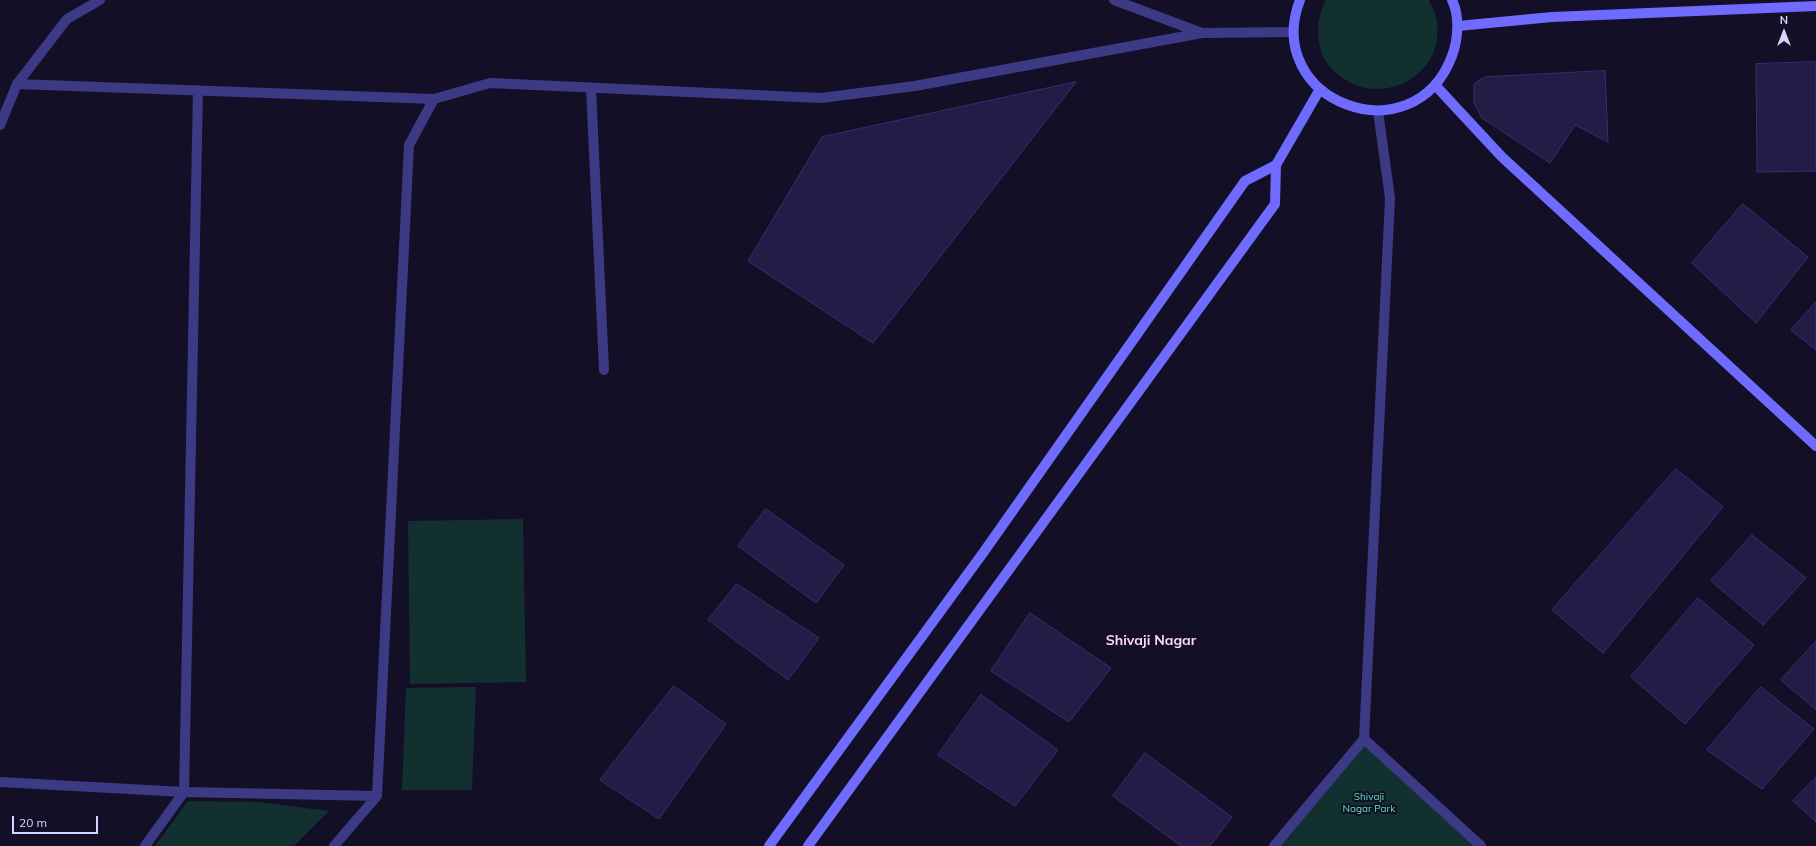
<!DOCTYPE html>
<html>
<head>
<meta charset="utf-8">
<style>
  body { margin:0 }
  #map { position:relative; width:1816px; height:846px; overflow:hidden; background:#130f26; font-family:Mulish,sans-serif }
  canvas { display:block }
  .north { position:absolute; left:1764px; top:12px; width:40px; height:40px; -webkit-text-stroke:3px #130f26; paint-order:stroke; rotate:0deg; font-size:11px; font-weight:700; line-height:16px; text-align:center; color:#d9d4ff }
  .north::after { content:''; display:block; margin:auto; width:14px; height:18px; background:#d9d4ff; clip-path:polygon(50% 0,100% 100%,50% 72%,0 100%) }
  .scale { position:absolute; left:12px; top:816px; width:86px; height:18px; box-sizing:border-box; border:2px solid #d9d4ff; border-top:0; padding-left:5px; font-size:12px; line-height:14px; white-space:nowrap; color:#d9d4ff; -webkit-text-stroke:3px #130f26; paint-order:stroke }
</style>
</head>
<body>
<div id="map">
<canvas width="1816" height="846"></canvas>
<div class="north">N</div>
<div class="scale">20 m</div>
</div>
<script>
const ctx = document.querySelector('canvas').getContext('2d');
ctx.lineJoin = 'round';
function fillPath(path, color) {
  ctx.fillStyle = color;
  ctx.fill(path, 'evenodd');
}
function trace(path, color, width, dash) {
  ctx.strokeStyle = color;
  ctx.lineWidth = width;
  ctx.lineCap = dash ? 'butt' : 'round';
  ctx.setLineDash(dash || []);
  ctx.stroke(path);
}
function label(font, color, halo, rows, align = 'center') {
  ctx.font = font + ' Mulish,sans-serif';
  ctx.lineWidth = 4;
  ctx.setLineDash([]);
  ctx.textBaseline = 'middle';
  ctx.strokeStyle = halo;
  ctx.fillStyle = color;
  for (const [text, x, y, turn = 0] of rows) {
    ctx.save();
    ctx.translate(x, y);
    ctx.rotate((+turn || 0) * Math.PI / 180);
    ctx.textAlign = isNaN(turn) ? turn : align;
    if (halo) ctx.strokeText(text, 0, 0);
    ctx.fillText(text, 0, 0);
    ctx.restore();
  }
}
fillPath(new Path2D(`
  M 1326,0 L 1429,0 C 1431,5 1435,11 1436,17 C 1449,76 1378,112 1335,72 C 1326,64 1320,52 1319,41 C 1317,26 1319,13 1326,0 Z
  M 523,519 L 526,682 L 410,684 L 408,521 Z
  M 476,687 L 472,790 L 402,790 L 406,688 Z
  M 1365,740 L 1479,846 L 1275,846 Z
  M 188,801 L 259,802 L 329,811 L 294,846 L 155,846 Z`), '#12302f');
const building = new Path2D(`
  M 1816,62 L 1816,171 L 1757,172 L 1756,64 Z
  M 1605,71 L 1608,142 L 1575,125 L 1550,163 L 1482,118 L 1474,103 L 1474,84 L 1485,77 Z
  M 1076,82 L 873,343 L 748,261 L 822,137 Z
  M 1743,204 L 1808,257 L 1756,323 L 1692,263 Z
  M 1816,302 L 1816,350 L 1791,330 Z
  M 1676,469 L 1723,507 L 1603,653 L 1552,610 Z
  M 766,509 L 844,565 L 816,603 L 738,546 Z
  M 1752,535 L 1806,578 L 1763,625 L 1711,581 Z
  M 737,584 L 819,638 L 788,680 L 708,620 Z
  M 1698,598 L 1754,645 L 1685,724 L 1631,677 Z
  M 1030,613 L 1111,668 L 1069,722 L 991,671 Z
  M 1816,641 L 1816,710 L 1781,680 Z
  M 674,686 L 726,724 L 659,819 L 600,780 Z
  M 1761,687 L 1814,729 L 1762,789 L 1707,750 Z
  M 981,695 L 1058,750 L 1015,806 L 938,755 Z
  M 1145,753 L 1232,817 L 1210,846 L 1181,846 L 1113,796 Z
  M 1816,777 L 1816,822 L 1793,801 Z`);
fillPath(building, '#241b47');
trace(building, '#3b2d73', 1);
trace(new Path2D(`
  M 591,88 L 604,370`), '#3d3a85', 10);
trace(new Path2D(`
  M 1114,0 L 1202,33
  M 17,84 L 434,99
  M 0,125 L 17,84 L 67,19 L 100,0
  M 1364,739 L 1481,846
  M 0,782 L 184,792 L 198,90
  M 145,846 L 184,792 L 377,796
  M 334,846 L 377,796 L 409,145 L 434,99 L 490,83 L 821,98 L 915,86 L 1202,33 L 1293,32
  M 1274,846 L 1364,739 L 1390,198 L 1378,111`), '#3d3a85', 10);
trace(new Path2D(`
  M 1300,0 C 1261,101 1413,159 1452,56 C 1458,40 1460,16 1452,0
  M 1458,26 L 1552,17 L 1816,6
  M 1435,85 L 1502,157 L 1816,446
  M 769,846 L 983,553 L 1245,181 L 1276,165
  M 808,846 L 1275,204 L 1276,165 L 1320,89`), '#6f6bff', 10);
label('10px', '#5fe0c0', '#130f26', [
  ["Shivaji",1369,797],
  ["Nagar Park",1369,809]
]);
label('bold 14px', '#ffd6f0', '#130f26', [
  ["Shivaji Nagar",1151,641]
]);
</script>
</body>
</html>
